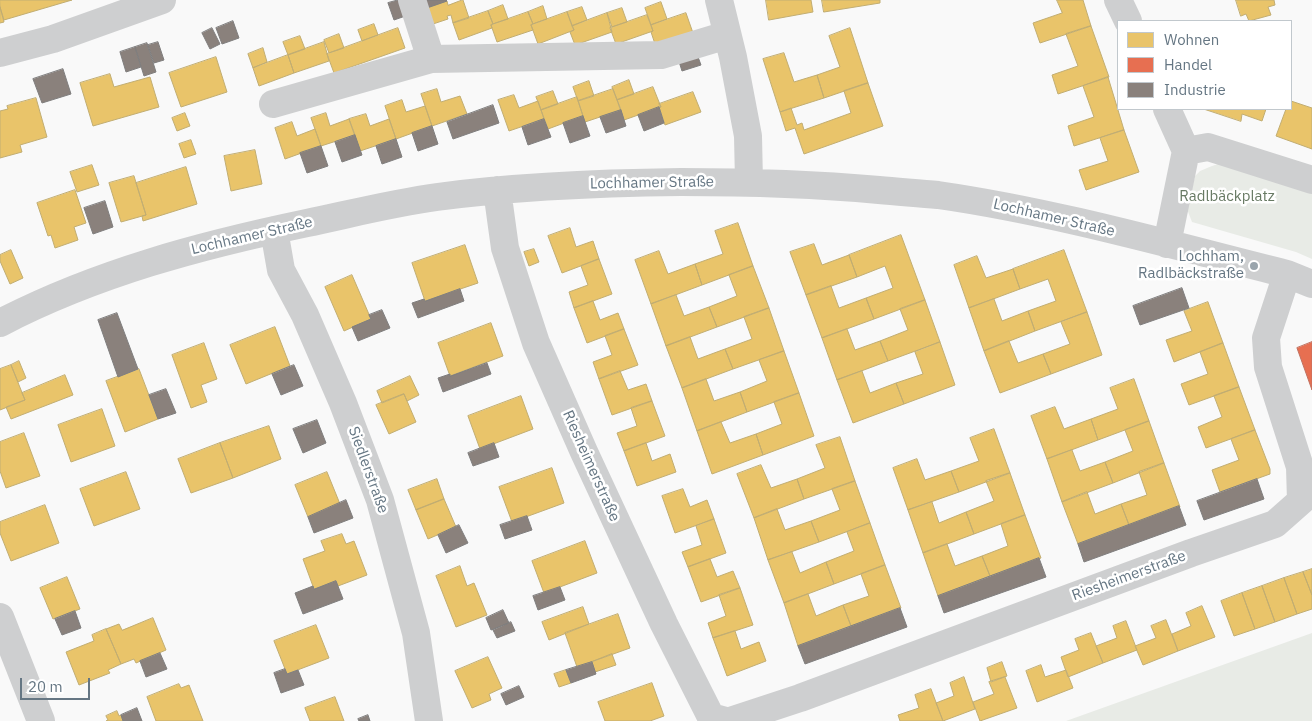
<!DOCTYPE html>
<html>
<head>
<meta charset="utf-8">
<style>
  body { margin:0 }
  #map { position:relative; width:1312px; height:721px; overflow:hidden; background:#f9f9f9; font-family:"IBM Plex Sans",sans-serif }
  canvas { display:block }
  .legend { position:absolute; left:1117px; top:20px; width:175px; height:90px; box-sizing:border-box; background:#fff; border:1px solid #c1c8cd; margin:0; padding:6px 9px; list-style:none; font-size:15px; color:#657683 }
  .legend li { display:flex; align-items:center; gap:10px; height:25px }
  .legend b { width:25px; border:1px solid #c1c8cd }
  .scale { position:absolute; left:20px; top:678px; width:70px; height:22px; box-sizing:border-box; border:2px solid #657683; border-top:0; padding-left:6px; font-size:15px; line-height:18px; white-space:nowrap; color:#657683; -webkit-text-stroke:4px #fff; paint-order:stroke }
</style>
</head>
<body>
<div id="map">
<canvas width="1312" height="721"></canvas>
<ul class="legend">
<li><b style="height:14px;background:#e9c46a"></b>Wohnen</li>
<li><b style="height:14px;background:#e76f51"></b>Handel</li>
<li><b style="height:14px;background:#8a817c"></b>Industrie</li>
</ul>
<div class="scale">20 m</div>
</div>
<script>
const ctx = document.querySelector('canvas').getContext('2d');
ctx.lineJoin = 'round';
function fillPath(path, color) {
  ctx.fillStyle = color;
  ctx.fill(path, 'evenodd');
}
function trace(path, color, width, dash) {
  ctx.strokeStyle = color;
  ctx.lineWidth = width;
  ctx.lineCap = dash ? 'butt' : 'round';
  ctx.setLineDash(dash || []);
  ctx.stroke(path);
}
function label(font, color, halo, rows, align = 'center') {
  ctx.font = font + ' "IBM Plex Sans",sans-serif';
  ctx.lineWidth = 5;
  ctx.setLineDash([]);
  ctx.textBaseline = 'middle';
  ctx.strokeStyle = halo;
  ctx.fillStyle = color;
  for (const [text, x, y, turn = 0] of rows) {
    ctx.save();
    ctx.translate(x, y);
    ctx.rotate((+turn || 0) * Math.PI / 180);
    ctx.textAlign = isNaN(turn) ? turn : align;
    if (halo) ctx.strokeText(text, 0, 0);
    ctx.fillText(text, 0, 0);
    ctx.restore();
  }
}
fillPath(new Path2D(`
  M 1227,161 L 1312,190 L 1312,259 L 1296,252 L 1192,222 L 1187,209 L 1195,176 L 1200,171 L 1212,166 Z
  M 1312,633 L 1312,721 L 1066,721 Z`), '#e8ebe6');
const homes = new Path2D(`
  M 0,0 L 72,0 L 4,20 L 0,7 Z
  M 463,0 L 469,18 L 453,23 L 451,15 L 447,16 L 448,19 L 427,26 L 421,10 L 447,1 L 448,5 Z
  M 766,0 L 811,0 L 813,12 L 769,20 Z
  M 822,0 L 880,0 L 880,3 L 824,12 Z
  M 1057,0 L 1083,0 L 1091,26 L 1040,43 L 1033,23 L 1062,13 Z
  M 1236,0 L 1274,0 L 1275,5 L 1268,7 L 1271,15 L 1249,21 L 1246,14 L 1241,16 Z
  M 661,2 L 667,19 L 651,25 L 645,8 Z
  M 503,5 L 508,19 L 493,24 L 488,11 Z
  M 543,6 L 547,19 L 533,24 L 528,12 Z
  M 0,7 L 4,22 L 0,23 Z
  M 582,7 L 587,20 L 572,26 L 567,12 Z
  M 622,8 L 627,22 L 612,27 L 607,13 Z
  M 488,11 L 493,24 L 491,25 L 492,28 L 459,40 L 453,23 Z
  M 528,12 L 533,24 L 531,25 L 533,30 L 497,42 L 491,25 Z
  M 567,12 L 574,30 L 538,44 L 531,25 Z
  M 607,13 L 612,32 L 575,45 L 570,32 L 574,30 L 572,26 Z
  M 686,13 L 693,33 L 656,47 L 651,32 L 653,31 L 651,25 Z
  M 647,15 L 653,31 L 616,44 L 610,28 Z
  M 374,24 L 378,35 L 362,41 L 358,30 Z
  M 1091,26 L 1109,77 L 1058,94 L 1052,75 L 1078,66 L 1066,34 Z
  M 398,28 L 405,48 L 334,73 L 327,54 Z
  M 850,28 L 868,83 L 824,98 L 817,75 L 840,67 L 829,36 Z
  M 339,34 L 344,48 L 329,53 L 324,40 Z
  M 300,36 L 305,49 L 288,55 L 283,42 Z
  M 324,42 L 329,61 L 294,73 L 288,55 Z
  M 263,48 L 267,62 L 253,68 L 248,54 Z
  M 784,53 L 794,82 L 817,75 L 824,98 L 780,112 L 763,59 Z
  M 288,55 L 294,73 L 259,86 L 253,68 Z
  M 216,57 L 227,92 L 181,107 L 169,73 Z
  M 110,74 L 114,87 L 150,77 L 159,107 L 93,126 L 80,83 Z
  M 1108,77 L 1124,130 L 1074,146 L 1068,126 L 1094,117 L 1083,86 Z
  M 629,80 L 634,94 L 617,100 L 612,87 Z
  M 589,81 L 594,96 L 578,101 L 573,87 Z
  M 868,83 L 883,126 L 804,154 L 795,128 L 786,131 L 780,112 L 791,108 L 797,125 L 802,123 L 804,130 L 851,113 L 844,91 Z
  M 653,87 L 661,107 L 624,120 L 617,100 Z
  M 437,89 L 441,102 L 460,96 L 467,114 L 432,126 L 421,94 Z
  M 613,89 L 621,110 L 585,122 L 578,101 Z
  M 553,91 L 558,104 L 541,110 L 536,97 Z
  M 693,92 L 701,112 L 665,125 L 659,107 L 661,107 L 659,104 Z
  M 514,95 L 519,108 L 538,101 L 544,119 L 509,131 L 498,100 Z
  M 577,97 L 583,116 L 548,129 L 541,110 Z
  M 36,98 L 47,137 L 20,145 L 22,152 L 0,158 L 0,111 L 8,109 L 7,106 Z
  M 402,100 L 406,112 L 425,106 L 432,126 L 396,139 L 385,106 Z
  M 1291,101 L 1312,108 L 1312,149 L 1276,136 L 1286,109 L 1291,109 Z
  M 1204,109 L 1266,109 L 1262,121 L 1242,114 L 1241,121 Z
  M 185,113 L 190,126 L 177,131 L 172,118 Z
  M 326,113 L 330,126 L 349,119 L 355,135 L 321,146 L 311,118 Z
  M 366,114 L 370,126 L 389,119 L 396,139 L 360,151 L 349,119 Z
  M 292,122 L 297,136 L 315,129 L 321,146 L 285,159 L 275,128 Z
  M 1124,130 L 1139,172 L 1086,190 L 1079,170 L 1108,161 L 1100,138 Z
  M 191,140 L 196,154 L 184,158 L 179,144 Z
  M 255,150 L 262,184 L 231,191 L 224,156 Z
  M 92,165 L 99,185 L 77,192 L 70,172 Z
  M 186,167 L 197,204 L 143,221 L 142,216 L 146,215 L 136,183 Z
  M 134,176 L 146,215 L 121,222 L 109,183 Z
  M 75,190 L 86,223 L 74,227 L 78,240 L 55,248 L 51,235 L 48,236 L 37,203 Z
  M 738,223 L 753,266 L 702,285 L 695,264 L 723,254 L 715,231 Z
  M 570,228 L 576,247 L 593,241 L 599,259 L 562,273 L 548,236 Z
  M 901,235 L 925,300 L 874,319 L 866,298 L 893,288 L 885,266 L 857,277 L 849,255 Z
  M 814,244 L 822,265 L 849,255 L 857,277 L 806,295 L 790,252 Z
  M 465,245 L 478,283 L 425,301 L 412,263 Z
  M 534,249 L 539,262 L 529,266 L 524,252 Z
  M 11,250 L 23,278 L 10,284 L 0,261 L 0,255 Z
  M 1064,250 L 1087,312 L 1035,331 L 1028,311 L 1056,301 L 1048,279 L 1020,289 L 1013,269 Z
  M 659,251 L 668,274 L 695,264 L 702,285 L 651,304 L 635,260 Z
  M 977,256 L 986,278 L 1013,269 L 1020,289 L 969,308 L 954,265 Z
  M 599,259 L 612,294 L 574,308 L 569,292 L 588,285 L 581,266 Z
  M 753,266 L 769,308 L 717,327 L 709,307 L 737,296 L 729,275 Z
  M 352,275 L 371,319 L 344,331 L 325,287 Z
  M 831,286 L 839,308 L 866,298 L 874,319 L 822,338 L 806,295 Z
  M 676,295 L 684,316 L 709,307 L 717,327 L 666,346 L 651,304 Z
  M 994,299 L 1002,321 L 1028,311 L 1035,331 L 984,351 L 969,308 Z
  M 925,300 L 940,342 L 888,361 L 880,341 L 908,330 L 900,309 Z
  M 593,301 L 600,320 L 618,313 L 624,329 L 587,343 L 574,308 Z
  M 1208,302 L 1223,343 L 1174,362 L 1166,340 L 1192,331 L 1184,311 Z
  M 769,308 L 784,351 L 733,369 L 725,349 L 752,339 L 744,317 Z
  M 1087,312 L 1102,355 L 1051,374 L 1043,354 L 1070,344 L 1061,322 Z
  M 491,323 L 503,356 L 450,376 L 438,343 Z
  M 275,327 L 290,366 L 246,384 L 230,345 Z
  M 624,329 L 638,365 L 599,379 L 593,362 L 612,355 L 605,336 Z
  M 847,329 L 855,350 L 880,341 L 888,361 L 837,380 L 822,338 Z
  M 690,337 L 698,359 L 725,349 L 733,369 L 682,388 L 666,346 Z
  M 1009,341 L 1018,363 L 1043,354 L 1051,374 L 1000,393 L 984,351 Z
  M 940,342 L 955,385 L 904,404 L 896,383 L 923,374 L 915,352 Z
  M 204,343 L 217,379 L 201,385 L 207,402 L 191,408 L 172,355 Z
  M 1223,343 L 1239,387 L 1189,405 L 1181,384 L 1208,374 L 1200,352 Z
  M 784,351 L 799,393 L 747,412 L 740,392 L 767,381 L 759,360 Z
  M 19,361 L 26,378 L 18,382 L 11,365 Z
  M 11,365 L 25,400 L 0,410 L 0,369 Z
  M 139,369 L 158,419 L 125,432 L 106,381 Z
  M 620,371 L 628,390 L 646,384 L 652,401 L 612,415 L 599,379 Z
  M 862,371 L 870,393 L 896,383 L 904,404 L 853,423 L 837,380 Z
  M 65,375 L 73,395 L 11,419 L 6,407 L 25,400 L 22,393 Z
  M 410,376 L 419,395 L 407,401 L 404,394 L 382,403 L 377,391 Z
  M 706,379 L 714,401 L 740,392 L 747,412 L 697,431 L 682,388 Z
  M 1134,379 L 1149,421 L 1098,440 L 1091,419 L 1118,409 L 1110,388 Z
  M 1239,387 L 1255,430 L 1206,448 L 1198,427 L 1222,417 L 1214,396 Z
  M 799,393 L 814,436 L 763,455 L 756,434 L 782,424 L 774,402 Z
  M 404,394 L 416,422 L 389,434 L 376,405 Z
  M 521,396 L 533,429 L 480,449 L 468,416 Z
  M 652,401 L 665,436 L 624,451 L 617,433 L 637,426 L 631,408 Z
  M 1055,407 L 1064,429 L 1091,419 L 1098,440 L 1047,459 L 1031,416 Z
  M 102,409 L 115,446 L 71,462 L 58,425 Z
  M 1149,421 L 1164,463 L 1113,483 L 1105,462 L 1133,451 L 1125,430 Z
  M 721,422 L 730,443 L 756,434 L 763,455 L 712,474 L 697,431 Z
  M 269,426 L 281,459 L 233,478 L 220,443 Z
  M 994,429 L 1010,473 L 959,492 L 951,471 L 979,461 L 970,438 Z
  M 1255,430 L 1270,469 L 1270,474 L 1220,492 L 1212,470 L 1239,460 L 1231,439 Z
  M 24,433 L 40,476 L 6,488 L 0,471 L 0,442 Z
  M 840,437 L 855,481 L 804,499 L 797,479 L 825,468 L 816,445 Z
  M 220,443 L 233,478 L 191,493 L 178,459 Z
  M 646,443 L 652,461 L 670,454 L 676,472 L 637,486 L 624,451 Z
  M 1072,450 L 1080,471 L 1105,462 L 1113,483 L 1062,502 L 1047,459 Z
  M 917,459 L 925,480 L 951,471 L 959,492 L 908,510 L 893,468 Z
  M 1164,463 L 1180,507 L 1129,525 L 1121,504 L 1147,495 L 1139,472 Z
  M 761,465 L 771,488 L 797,479 L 804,499 L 754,518 L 737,474 Z
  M 552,468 L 564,503 L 512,522 L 499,487 Z
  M 126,472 L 140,509 L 94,526 L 80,489 Z
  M 327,472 L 340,504 L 308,517 L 295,485 Z
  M 1010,473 L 1025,515 L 974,534 L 966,512 L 994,501 L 986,481 Z
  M 437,479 L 444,499 L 416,510 L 408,490 Z
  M 855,481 L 870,523 L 819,542 L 811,521 L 840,510 L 832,489 Z
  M 683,489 L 690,507 L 707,500 L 714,519 L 675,533 L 662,496 Z
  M 1087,492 L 1095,514 L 1121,504 L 1129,525 L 1078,544 L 1062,502 Z
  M 444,499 L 456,527 L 428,539 L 416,510 Z
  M 932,502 L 939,523 L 966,512 L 974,534 L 923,553 L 908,510 Z
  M 45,505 L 59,543 L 11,561 L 0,533 L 0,522 Z
  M 777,509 L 785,530 L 811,521 L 819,542 L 768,560 L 754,518 Z
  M 1025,515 L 1041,558 L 990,576 L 982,556 L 1008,546 L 1001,524 Z
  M 714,519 L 726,553 L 688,567 L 682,552 L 702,545 L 696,526 Z
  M 870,523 L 885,565 L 834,584 L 826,562 L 854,551 L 847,532 Z
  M 342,534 L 346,544 L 354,541 L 367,575 L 338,586 L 336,581 L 314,589 L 303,559 L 325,551 L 321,541 Z
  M 585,541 L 597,573 L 544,593 L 532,561 Z
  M 947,544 L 955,566 L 982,556 L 990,576 L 938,596 L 923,553 Z
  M 792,552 L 800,573 L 826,562 L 834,584 L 784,603 L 768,560 Z
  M 710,559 L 717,577 L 733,571 L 740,588 L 701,602 L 688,567 Z
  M 885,565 L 901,608 L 851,626 L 843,605 L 869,596 L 861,574 Z
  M 460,566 L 467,586 L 474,583 L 487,615 L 456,627 L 436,576 Z
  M 1312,569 L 1312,595 L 1303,572 Z
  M 1303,572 L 1312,595 L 1312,609 L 1297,614 L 1284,578 Z
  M 67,577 L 80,609 L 53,619 L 40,588 Z
  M 1284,578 L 1297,614 L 1275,622 L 1262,586 Z
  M 1262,586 L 1275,622 L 1255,629 L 1242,593 Z
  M 740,588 L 753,625 L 713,638 L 708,623 L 726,616 L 719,595 Z
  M 1242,593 L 1255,629 L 1234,636 L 1221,601 Z
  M 808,594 L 816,616 L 843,605 L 851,626 L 798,646 L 784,603 Z
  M 1202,606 L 1215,637 L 1178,651 L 1172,634 L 1191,626 L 1186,613 Z
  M 583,607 L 589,624 L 549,640 L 542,622 Z
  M 618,614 L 630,648 L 577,667 L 565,633 Z
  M 153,618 L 166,650 L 136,663 L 134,659 L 121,664 L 106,629 L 119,624 L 122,630 Z
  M 1166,620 L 1178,651 L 1143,665 L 1135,646 L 1156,638 L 1151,626 Z
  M 1126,621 L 1137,650 L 1103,663 L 1096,646 L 1117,638 L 1113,626 Z
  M 316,625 L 329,658 L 287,674 L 274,641 Z
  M 106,629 L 121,664 L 108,670 L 110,673 L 79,685 L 66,652 L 94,641 L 92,635 Z
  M 735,631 L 741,649 L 759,642 L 766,661 L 727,676 L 713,638 Z
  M 1091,633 L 1103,663 L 1068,677 L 1061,657 L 1079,650 L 1075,639 Z
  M 612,654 L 616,665 L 595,672 L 592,662 Z
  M 488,657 L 502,688 L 489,694 L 491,700 L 472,708 L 455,671 Z
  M 1002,662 L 1007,676 L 991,682 L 987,668 Z
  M 1041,665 L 1045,677 L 1066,670 L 1073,688 L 1037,702 L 1026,671 Z
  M 566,670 L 571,683 L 559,687 L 554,674 Z
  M 964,677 L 975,709 L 943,721 L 936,703 L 954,696 L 950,683 Z
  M 1005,677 L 1017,708 L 980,721 L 973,702 L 994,694 L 989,682 Z
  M 652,683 L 664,716 L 650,721 L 605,721 L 598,702 Z
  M 179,684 L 181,688 L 189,685 L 203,721 L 156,721 L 147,697 Z
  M 931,689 L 943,721 L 900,721 L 898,715 L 919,708 L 915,695 Z
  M 335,697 L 344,721 L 310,721 L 305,708 Z
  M 117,711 L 119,716 L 121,715 L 123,721 L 106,721 L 108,720 L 106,716 Z`);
fillPath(homes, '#e9c46a');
trace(homes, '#c1ad72', 1);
const shops = new Path2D(`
  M 1312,342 L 1312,390 L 1297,348 Z`);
fillPath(shops, '#e76f51');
trace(shops, '#c07160', 1);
const industry = new Path2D(`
  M 398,0 L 409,0 L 414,13 L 394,20 L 388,3 Z
  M 415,0 L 446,0 L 447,1 L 421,10 Z
  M 233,21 L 239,38 L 222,44 L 216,28 Z
  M 212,28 L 220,44 L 210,49 L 202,33 Z
  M 158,42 L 164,60 L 154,63 L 148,45 Z
  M 147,43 L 156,72 L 144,76 L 135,47 Z
  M 694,46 L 701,65 L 682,71 L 676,52 Z
  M 135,47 L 141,67 L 126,72 L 120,52 Z
  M 63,69 L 71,94 L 42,103 L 33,79 Z
  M 493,105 L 499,123 L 453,139 L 447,122 Z
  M 659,107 L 664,123 L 644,131 L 638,115 Z
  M 621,110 L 626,126 L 606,133 L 600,117 Z
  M 583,116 L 590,136 L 570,143 L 563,123 Z
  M 544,119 L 551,137 L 528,145 L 522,127 Z
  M 432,126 L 438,144 L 418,151 L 412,133 Z
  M 355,135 L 362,155 L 342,162 L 335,142 Z
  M 396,139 L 402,157 L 382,164 L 376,146 Z
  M 321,146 L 328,166 L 307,173 L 300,153 Z
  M 105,201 L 113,227 L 93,234 L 84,208 Z
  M 1182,288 L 1189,308 L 1140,325 L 1133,306 Z
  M 460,289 L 464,301 L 418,318 L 412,303 L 424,299 L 425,301 Z
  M 382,310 L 390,328 L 358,341 L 352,327 L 371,319 L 369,315 Z
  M 117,313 L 138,369 L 118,377 L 98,320 Z
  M 487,363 L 491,374 L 443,392 L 438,378 L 450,374 L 450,376 Z
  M 294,365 L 303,386 L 281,395 L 272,374 Z
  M 166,389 L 176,413 L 158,419 L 149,395 Z
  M 317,420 L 326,443 L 303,453 L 293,429 Z
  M 494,443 L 499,457 L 473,466 L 468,453 Z
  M 1257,479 L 1264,499 L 1204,520 L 1197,501 Z
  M 346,500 L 353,518 L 314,533 L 308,517 Z
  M 1179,506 L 1186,525 L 1084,562 L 1078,544 Z
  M 527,516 L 532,530 L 505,539 L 500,525 Z
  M 459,525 L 468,543 L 446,553 L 438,535 Z
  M 1039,558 L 1046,577 L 944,613 L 938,596 Z
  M 336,581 L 343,599 L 303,614 L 295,593 L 313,586 L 314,589 Z
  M 560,587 L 565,600 L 538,610 L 533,596 Z
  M 900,608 L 907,627 L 805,664 L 798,646 Z
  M 503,610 L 509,623 L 491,630 L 486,618 Z
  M 75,611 L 81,628 L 62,635 L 55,619 Z
  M 511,622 L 515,631 L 497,638 L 493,630 Z
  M 160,653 L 167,669 L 146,677 L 140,661 Z
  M 592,662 L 596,674 L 571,683 L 566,670 Z
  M 285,669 L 287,674 L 298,670 L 304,685 L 281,693 L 274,673 Z
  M 519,686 L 524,697 L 506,705 L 501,694 Z
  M 137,708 L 142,721 L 123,721 L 121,715 Z
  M 368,715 L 370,721 L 359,721 L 358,719 Z`);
fillPath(industry, '#8a817c');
trace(industry, '#7f7e7e', 1);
trace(new Path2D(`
  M 412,0 L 431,59 L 661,55 L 727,35
  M 719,0 L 733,57 L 748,136 L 749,182
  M 1118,0 L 1128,21
  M 0,53 L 53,39 L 162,0
  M 273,104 L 431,59
  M 1167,109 L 1186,151 L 1167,244
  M 1186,151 L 1208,147 L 1312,180
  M 497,190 L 505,248 L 536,343 L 584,452 L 664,624 L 711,717 L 726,721
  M 274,230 L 281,270 L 305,315 L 343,403 L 380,500 L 416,633 L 429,721
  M 0,323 C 96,273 202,245 307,223 C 350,214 393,203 437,197 C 518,186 599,183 681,182 C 748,182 813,184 879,190 C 899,192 919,193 938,195 C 1056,212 1171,245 1287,274 L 1312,284
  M 0,617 L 41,721
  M 730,721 L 800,698 L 1191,553 L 1275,524 L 1301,501 L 1300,467 L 1268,367 L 1266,338 L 1287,274`), '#cecfd0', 28);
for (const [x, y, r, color] of [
  [1254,266,5,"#99a4ac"]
]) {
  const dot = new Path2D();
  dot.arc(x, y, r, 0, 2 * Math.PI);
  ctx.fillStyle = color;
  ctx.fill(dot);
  trace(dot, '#fff', 2);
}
label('15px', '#657683', '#fff', [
  ["Lochhamer Straße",652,183,-1],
  ["Lochhamer Straße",1054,218,13],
  ["Lochhamer Straße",252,236,-13],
  ["Riesheimerstraße",591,466,66],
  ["Siedlerstraße",368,470,70],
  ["Riesheimerstraße",1129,576,-20]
]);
label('15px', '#687a64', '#fff', [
  ["Radlbäckplatz",1227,197]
]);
label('15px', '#657683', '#fff', [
  ["Lochham,",1244,257],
  ["Radlbäckstraße",1244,274]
], 'right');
</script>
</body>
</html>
